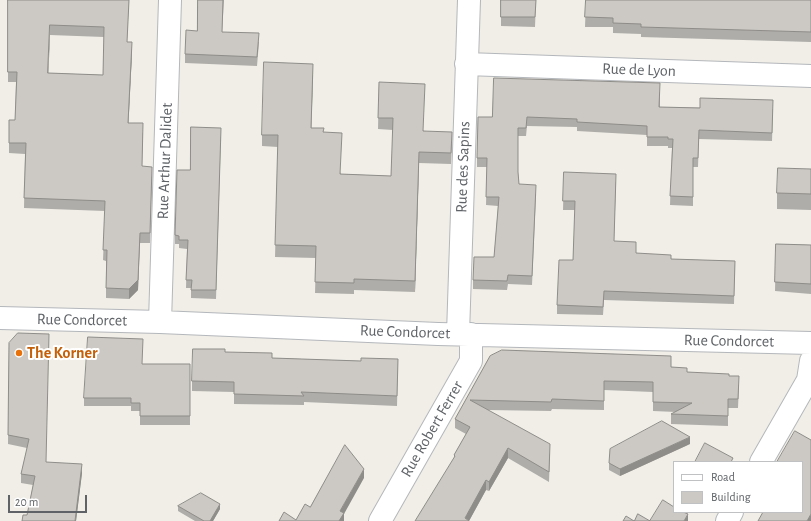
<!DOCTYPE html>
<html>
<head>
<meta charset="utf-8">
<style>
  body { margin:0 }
  #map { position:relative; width:811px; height:521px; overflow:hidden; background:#f0eee7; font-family:"Alegreya Sans",sans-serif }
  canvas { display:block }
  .legend { position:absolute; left:673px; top:461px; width:130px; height:52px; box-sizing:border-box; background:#fff; border:1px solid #bfc1c2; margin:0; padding:5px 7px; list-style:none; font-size:12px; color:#5f6367 }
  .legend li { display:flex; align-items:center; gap:8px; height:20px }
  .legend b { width:20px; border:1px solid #bfc1c2 }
  .scale { position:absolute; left:8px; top:495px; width:79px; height:18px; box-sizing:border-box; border:2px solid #5f6367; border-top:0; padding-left:5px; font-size:12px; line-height:14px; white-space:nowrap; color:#5f6367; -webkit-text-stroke:3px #fff; paint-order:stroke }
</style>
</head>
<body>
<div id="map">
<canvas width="811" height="521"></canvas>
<ul class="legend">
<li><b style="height:5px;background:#fff"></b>Road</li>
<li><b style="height:11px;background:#ccc9c4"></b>Building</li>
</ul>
<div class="scale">20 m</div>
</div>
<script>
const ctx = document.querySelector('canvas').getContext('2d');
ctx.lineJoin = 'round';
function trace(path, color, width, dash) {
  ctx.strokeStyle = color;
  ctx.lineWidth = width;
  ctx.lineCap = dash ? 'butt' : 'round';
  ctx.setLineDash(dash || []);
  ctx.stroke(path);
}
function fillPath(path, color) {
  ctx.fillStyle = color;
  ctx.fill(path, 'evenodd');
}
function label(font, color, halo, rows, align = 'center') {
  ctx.font = font + ' "Alegreya Sans",sans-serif';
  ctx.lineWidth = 4;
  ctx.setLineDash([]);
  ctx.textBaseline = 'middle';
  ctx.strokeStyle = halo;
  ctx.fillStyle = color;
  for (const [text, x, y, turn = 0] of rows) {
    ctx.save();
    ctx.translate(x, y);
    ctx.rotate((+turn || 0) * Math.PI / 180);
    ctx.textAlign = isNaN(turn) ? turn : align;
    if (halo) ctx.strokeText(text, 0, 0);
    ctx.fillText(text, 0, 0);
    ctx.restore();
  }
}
const minor = new Path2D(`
  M 466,64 L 811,76
  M 0,318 L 160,322 L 438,334 L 811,343
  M 160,322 L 170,0
  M 458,334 L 469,0
  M 761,462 L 808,380 L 811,361
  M 380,521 L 471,361 L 471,334
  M 727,521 L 732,512`);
trace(minor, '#b4b7bb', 24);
trace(minor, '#fff', 22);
fillPath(new Path2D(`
  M 8,0 L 129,0 L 127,42 L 132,53 L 128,123 L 143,133 L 142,166 L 152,177 L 150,243 L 140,243 L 138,290 L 129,299 L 106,298 L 106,261 L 103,260 L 105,211 L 24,208 L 25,154 L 9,153 L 9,120 L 15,120 L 16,82 L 8,82 ZM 50,35 L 104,37 L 103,75 L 48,73 Z
  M 198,0 L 224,0 L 222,32 L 259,42 L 257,66 L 185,63 L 185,54 L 197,31 Z
  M 501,0 L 536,0 L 535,27 L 501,26 Z
  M 586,0 L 811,0 L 811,42 L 641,37 L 641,34 L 613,33 L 613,27 L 585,27 Z
  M 313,75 L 311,128 L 324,132 L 341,174 L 391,176 L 393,130 L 378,129 L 379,82 L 424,131 L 452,144 L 451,164 L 419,163 L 415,292 L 354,290 L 354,294 L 315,293 L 316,258 L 275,257 L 278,147 L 262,146 L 262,135 Z
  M 660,92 L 660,107 L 773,109 L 772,141 L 699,139 L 698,167 L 693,167 L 693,206 L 670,205 L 672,148 L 668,148 L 668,146 L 647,146 L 647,135 L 577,131 L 577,127 L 527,126 L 526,136 L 518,136 L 518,172 L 519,184 L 536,194 L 532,285 L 508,284 L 507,290 L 473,289 L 473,280 L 494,257 L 498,206 L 486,205 L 487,167 L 477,167 L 477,158 L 492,117 Z
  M 221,136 L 216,299 L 191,298 L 191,288 L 186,288 L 187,249 L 179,248 L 179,244 L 175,244 L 175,235 L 190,170 Z
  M 811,169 L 811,210 L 777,209 L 777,193 Z
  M 564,172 L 616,182 L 614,241 L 636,253 L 671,259 L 735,261 L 734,304 L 604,300 L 603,315 L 557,314 L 557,305 L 573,260 L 575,210 L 563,210 Z
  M 776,244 L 811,245 L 811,294 L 775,291 Z
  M 9,343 L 46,462 L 82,473 L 76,521 L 22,521 L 27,515 L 33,485 L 21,483 L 21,474 L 27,448 L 8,444 Z
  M 225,352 L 272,358 L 361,361 L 398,359 L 397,406 L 304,402 L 304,405 L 234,404 L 234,392 L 192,391 L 192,381 Z
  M 490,356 L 671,367 L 687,372 L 729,376 L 739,385 L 738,408 L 728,408 L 728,426 L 671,424 L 671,414 L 676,412 L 653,411 L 653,392 L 604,390 L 604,410 L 552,409 L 551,411 L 488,410 L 550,454 L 549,482 L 508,458 L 489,491 L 486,490 L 469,521 L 454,459 L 454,455 L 466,434 L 455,428 L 455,419 Z
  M 142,364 L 190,364 L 190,425 L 140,425 L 140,411 L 131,411 L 131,406 L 84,406 L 84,398 Z
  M 690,444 L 620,476 L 609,470 L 609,463 Z
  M 178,506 L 220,509 L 213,521 L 195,521 L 178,511 Z`), '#afada9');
fillPath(new Path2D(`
  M 50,25 L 50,35 L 48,83 L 48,73 Z
  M 132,42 L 132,53 L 128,133 L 128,123 Z
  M 313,64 L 313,75 L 311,139 L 311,128 Z
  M 419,152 L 419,163 L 415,292 L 415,281 Z
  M 140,233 L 138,290 L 129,299 L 129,289 Z
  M 690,437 L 690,444 L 620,476 L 620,469 Z
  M 508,448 L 508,458 L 489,491 L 489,482 Z
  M 82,464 L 82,473 L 76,521 L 75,521 Z
  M 364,469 L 364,478 L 344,514 L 344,521 L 339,521 L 340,511 Z
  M 486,480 L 486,490 L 469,521 L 465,518 Z
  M 220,504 L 220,509 L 213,521 L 210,521 Z
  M 688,514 L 688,521 L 684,521 Z
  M 811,514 L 811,521 L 807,521 Z`), '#8f8d89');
const building = new Path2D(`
  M 8,0 L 129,0 L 127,42 L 132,42 L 128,123 L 143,123 L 142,166 L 152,167 L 150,233 L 140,233 L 138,280 L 129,289 L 106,288 L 107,250 L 103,250 L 105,201 L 24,198 L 26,143 L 9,143 L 9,120 L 15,120 L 17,72 L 8,72 ZM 50,25 L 104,27 L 103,75 L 48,73 Z
  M 198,0 L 223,0 L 222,32 L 259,33 L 257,57 L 185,54 L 186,30 L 197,31 Z
  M 501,0 L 536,0 L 535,17 L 501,17 Z
  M 586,0 L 811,0 L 811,32 L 641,27 L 641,24 L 613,23 L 613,18 L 585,17 Z
  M 264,62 L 313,64 L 311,128 L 324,128 L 323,132 L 342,133 L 340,174 L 391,176 L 393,118 L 378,118 L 379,82 L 425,84 L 423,131 L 452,132 L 451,153 L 419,152 L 415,281 L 354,279 L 354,283 L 315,282 L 316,246 L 275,245 L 278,135 L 262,135 Z
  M 494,78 L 660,83 L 659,107 L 700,108 L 700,98 L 773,100 L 772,133 L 699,130 L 698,158 L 693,158 L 693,197 L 670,196 L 673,139 L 668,139 L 668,137 L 647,137 L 647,126 L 577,122 L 577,119 L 527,117 L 526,128 L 518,128 L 518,172 L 519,184 L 536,185 L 532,276 L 508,275 L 507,281 L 473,280 L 474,257 L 494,257 L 499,197 L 486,197 L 487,158 L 477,158 L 478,117 L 492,117 Z
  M 191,127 L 221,128 L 216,290 L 191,290 L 192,280 L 186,280 L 188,240 L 179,240 L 179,236 L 175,235 L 177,170 L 190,170 Z
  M 778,168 L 811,169 L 811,194 L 777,193 Z
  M 564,172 L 616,174 L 614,241 L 636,242 L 636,253 L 671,255 L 671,259 L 735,261 L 734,296 L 604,291 L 603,307 L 557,305 L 559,260 L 573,260 L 575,201 L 563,201 Z
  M 776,244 L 811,245 L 811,284 L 775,282 Z
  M 18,333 L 49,334 L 46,462 L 82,464 L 75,521 L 22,521 L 23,515 L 27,515 L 35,476 L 21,474 L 29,439 L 8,435 L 9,343 Z
  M 88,337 L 143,339 L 142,364 L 190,364 L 190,416 L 140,416 L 140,403 L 131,403 L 131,398 L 84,398 Z
  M 193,349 L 225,349 L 225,352 L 272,353 L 272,358 L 361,361 L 361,358 L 398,359 L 397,396 L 301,392 L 304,396 L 234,394 L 234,382 L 192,381 Z
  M 502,350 L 671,356 L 671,367 L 687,368 L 687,372 L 729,374 L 729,376 L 739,376 L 738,399 L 728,399 L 728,416 L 671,414 L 692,403 L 653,402 L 653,382 L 604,381 L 604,401 L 552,399 L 551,402 L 470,400 L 550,444 L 549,472 L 508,448 L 489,482 L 486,480 L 465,518 L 469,521 L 415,521 L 455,456 L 454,455 L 470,427 L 455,419 L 490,356 Z
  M 662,421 L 690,437 L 620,469 L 609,463 L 610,449 Z
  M 795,431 L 811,440 L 811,514 L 807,521 L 758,521 L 763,512 L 802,512 L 802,462 L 777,462 Z
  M 705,443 L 733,458 L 731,462 L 695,462 Z
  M 345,445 L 364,469 L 340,511 L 344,513 L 339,521 L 279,521 L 284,512 L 296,520 L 305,504 L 310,507 Z
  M 201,493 L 220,504 L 210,521 L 204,521 L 178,506 Z
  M 663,500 L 674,507 L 674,512 L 683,512 L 688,514 L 684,521 L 650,521 Z
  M 638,514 L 650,521 L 623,521 L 626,516 L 634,521 Z`);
fillPath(building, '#ccc9c4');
trace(building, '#8f8d89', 1);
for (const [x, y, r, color] of [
  [19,353,4,"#e8710a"]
]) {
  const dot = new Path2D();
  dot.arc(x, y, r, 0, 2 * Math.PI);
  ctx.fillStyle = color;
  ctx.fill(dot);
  trace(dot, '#fff', 1.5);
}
label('16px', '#5f6367', '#fff', [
  ["Rue de Lyon",639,70,2],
  ["Rue Arthur Dalidet",165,161,-88],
  ["Rue des Sapins",463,167,-88],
  ["Rue Condorcet",82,320,1],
  ["Rue Condorcet",405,332,2],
  ["Rue Condorcet",729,341,1],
  ["Rue Robert Ferrer",432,429,-60]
]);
label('bold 16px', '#c56008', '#fff', [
  ["The Korner",27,353]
], 'left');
</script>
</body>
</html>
